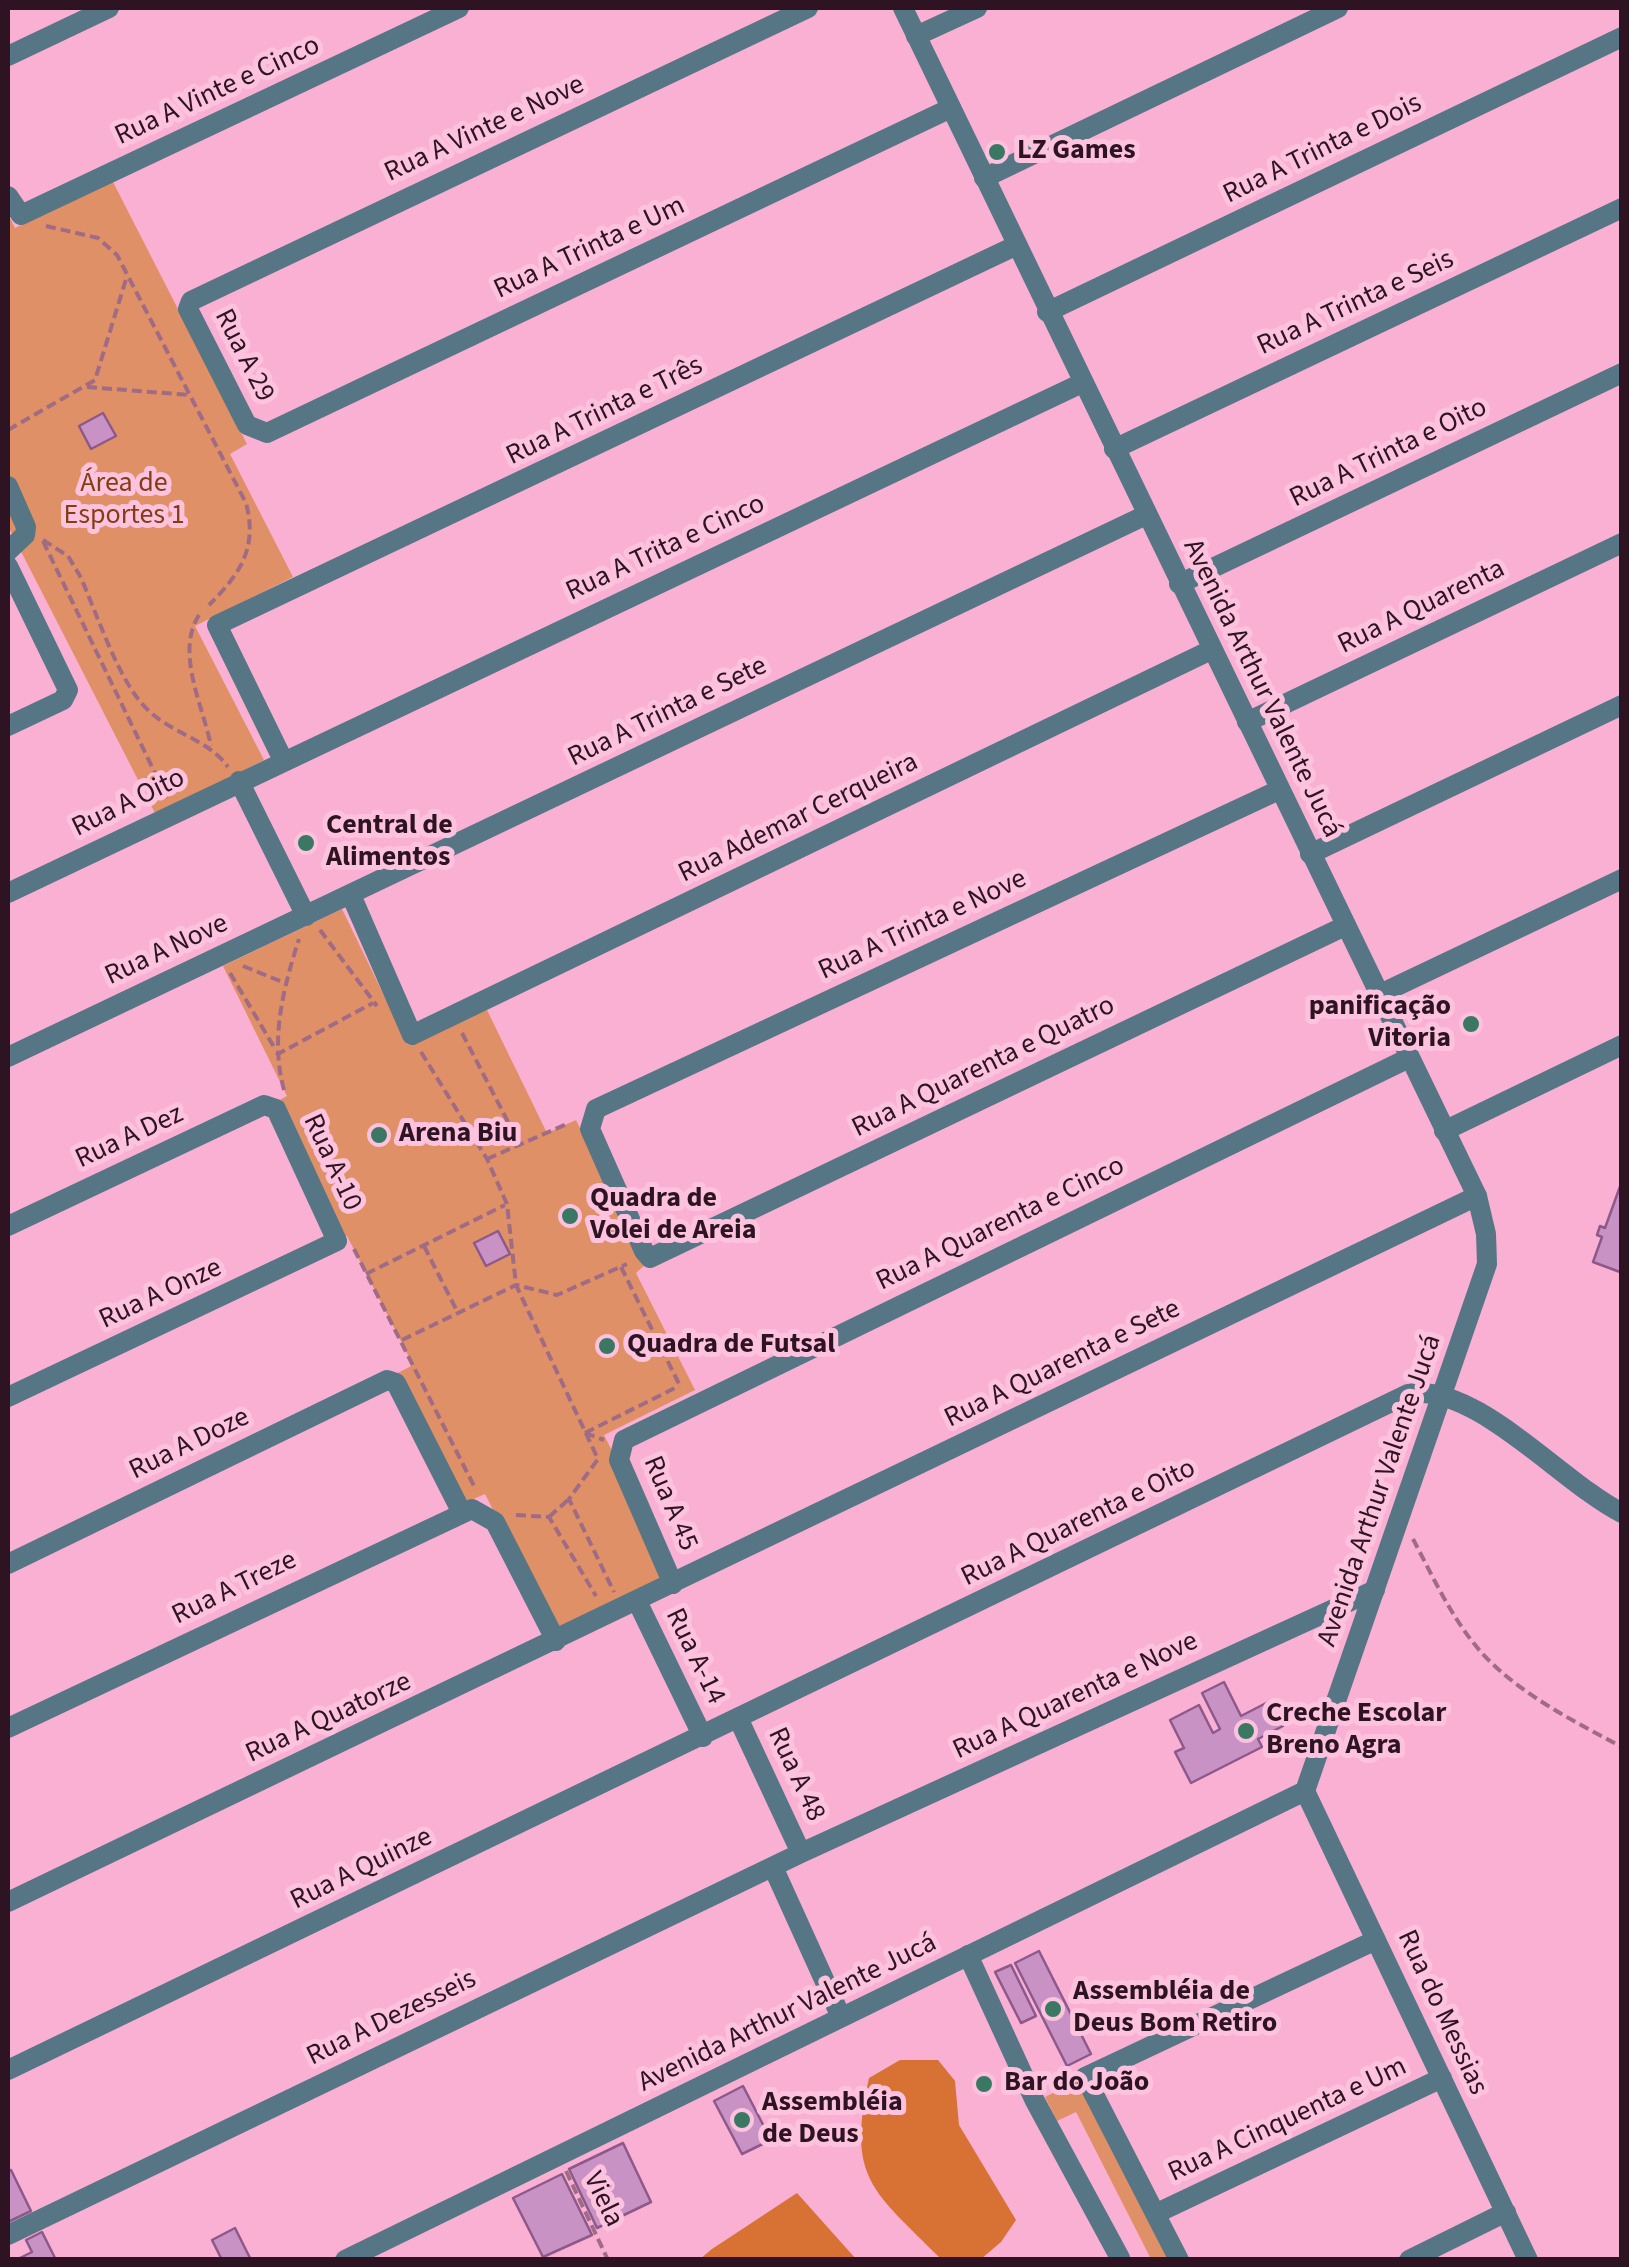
<!DOCTYPE html>
<html>
<head>
<meta charset="utf-8">
<style>
  body { margin:0 }
  #map { position:relative; width:1629px; height:2267px; overflow:hidden; background:#f9b0d3; font-family:"Source Sans 3",sans-serif }
  canvas { display:block }
  .frame { position:absolute; inset:0; border:10px solid #2e1422; pointer-events:none }
</style>
</head>
<body>
<div id="map">
<canvas width="1629" height="2267"></canvas>
<div class="frame"></div>
</div>
<script>
const ctx = document.querySelector('canvas').getContext('2d');
ctx.lineJoin = 'round';
function fillPath(path, color) {
  ctx.fillStyle = color;
  ctx.fill(path, 'evenodd');
}
function trace(path, color, width, dash) {
  ctx.strokeStyle = color;
  ctx.lineWidth = width;
  ctx.lineCap = dash ? 'butt' : 'round';
  ctx.setLineDash(dash || []);
  ctx.stroke(path);
}
function label(font, color, halo, rows, align = 'center') {
  ctx.font = font + ' "Source Sans 3",sans-serif';
  ctx.lineWidth = 10;
  ctx.setLineDash([]);
  ctx.textBaseline = 'middle';
  ctx.strokeStyle = halo;
  ctx.fillStyle = color;
  for (const [text, x, y, turn = 0] of rows) {
    ctx.save();
    ctx.translate(x, y);
    ctx.rotate((+turn || 0) * Math.PI / 180);
    ctx.textAlign = isNaN(turn) ? turn : align;
    if (halo) ctx.strokeText(text, 0, 0);
    ctx.fillText(text, 0, 0);
    ctx.restore();
  }
}
fillPath(new Path2D(`
  M 112,180 L 247,444 L 230,454 L 293,577 L 195,626 L 264,760 L 156,815 L 8,526 L 8,214 L 15,228 Z
  M 342,909 L 408,1045 L 486,1008 L 547,1133 L 576,1120 L 646,1264 L 636,1273 L 695,1390 L 604,1435 L 676,1577 L 557,1636 L 485,1494 L 464,1503 L 398,1373 L 413,1365 L 347,1236 L 333,1237 L 269,1106 L 287,1096 L 223,966 Z
  M 1085,2077 L 1178,2259 L 1151,2259 L 1076,2112 L 1057,2121 L 1045,2097 Z`), '#e09066');
fillPath(new Path2D(`
  M 900,2060 L 938,2060 L 955,2081 L 959,2125 L 1016,2220 L 1001,2242 L 981,2259 L 941,2259 C 874,2191 846,2180 869,2078 Z
  M 797,2193 L 856,2259 L 700,2259 L 712,2249 Z`), '#d87234');
const building = new Path2D(`
  M 103,413 L 116,436 L 91,449 L 79,426 Z
  M 1622,1181 L 1622,1269 L 1620,1272 L 1593,1262 L 1602,1237 L 1597,1235 L 1600,1226 L 1605,1228 Z
  M 498,1231 L 510,1254 L 486,1266 L 474,1243 Z
  M 1224,1682 L 1241,1716 L 1270,1701 L 1283,1726 L 1258,1739 L 1262,1747 L 1191,1783 L 1175,1752 L 1184,1748 L 1170,1720 L 1199,1705 L 1213,1733 L 1220,1729 L 1202,1693 Z
  M 1039,1951 L 1091,2054 L 1067,2066 L 1015,1963 Z
  M 1011,1965 L 1036,2016 L 1021,2023 L 995,1972 Z
  M 743,2086 L 771,2140 L 742,2154 L 714,2101 Z
  M 623,2143 L 651,2202 L 597,2228 L 569,2169 Z
  M 11,2170 L 31,2211 L 8,2222 L 8,2172 Z
  M 562,2174 L 592,2235 L 543,2257 L 513,2198 Z
  M 235,2228 L 251,2260 L 222,2260 L 212,2240 Z
  M 42,2232 L 56,2260 L 16,2260 L 32,2252 L 26,2240 Z`);
fillPath(building, '#c992c5');
trace(building, '#8d598a', 2.5);
trace(new Path2D(`
  M 46,226 L 98,238 L 117,255 L 246,503 C 258,548 240,574 209,605
  M 87,387 L 190,395
  M 8,430 L 95,380 L 127,276
  M 43,540 L 68,556 L 80,576 C 97,613 118,681 147,709 C 172,734 208,739 228,767
  M 43,541 L 167,798
  M 199,615 C 175,652 203,706 211,746
  M 320,930 L 377,1006
  M 243,966 L 285,983
  M 230,973 L 274,1047
  M 462,1033 L 520,1145
  M 421,1052 L 487,1159 L 507,1204 L 516,1285 L 598,1459 L 569,1499 L 614,1592
  M 276,1055 L 373,1003
  M 284,1090 C 270,1039 283,989 299,939
  M 487,1159 L 569,1123
  M 424,1246 L 458,1313
  M 354,1249 L 476,1490
  M 621,1267 L 681,1388
  M 366,1274 L 505,1205
  M 402,1340 L 516,1285 L 557,1295 L 627,1264
  M 585,1433 L 679,1386
  M 585,1433 L 604,1440
  M 516,1515 L 549,1517 L 596,1596
  M 549,1517 L 568,1500
  M 1413,1539 C 1433,1577 1452,1619 1481,1652 C 1518,1693 1573,1721 1622,1747
  M 566,2171 L 608,2260`), '#a06b85', 4, [10, 5]);
trace(new Path2D(`
  M 808,8 L 191,301 L 188,309 L 247,425 L 267,433 L 951,108
  M 916,36 L 977,8
  M 8,56 L 109,8
  M 984,178 L 1338,8
  M 8,196 L 21,215 L 459,8
  M 1047,312 L 1622,37
  M 1114,449 L 1622,208
  M 8,486 L 26,527 L 25,535 L 8,551
  M 8,566 L 68,690 L 63,700 L 8,726
  M 1179,584 L 1622,373
  M 1247,722 L 1622,543
  M 283,760 L 217,625 L 1015,246
  M 239,781 L 306,916
  M 1279,790 L 596,1109 L 590,1129 L 644,1251 L 650,1258 L 1345,926
  M 1310,854 L 1622,705
  M 8,893 L 1082,383
  M 351,895 L 412,1035 L 1211,650
  M 1378,995 L 1622,879
  M 8,1057 L 1146,515
  M 1444,1131 L 1622,1045
  M 8,1226 L 264,1105 L 276,1109 L 337,1241 L 8,1397
  M 8,1564 L 387,1380 L 396,1383 L 461,1511
  M 673,1584 L 619,1460 L 624,1440 L 1409,1058
  M 637,1601 L 703,1737
  M 739,1720 L 801,1853
  M 8,1728 L 472,1509 L 495,1522 L 556,1641
  M 1305,1791 L 1528,2260
  M 773,1867 L 841,2017
  M 8,1902 L 1477,1196
  M 968,1955 L 1035,2101 L 1120,2258
  M 8,2070 L 1408,1394 C 1474,1381 1562,1483 1622,1513
  M 1157,2213 L 1442,2078
  M 8,2235 L 801,1853 L 1375,1590
  M 1179,2260 L 1085,2077 L 1376,1940
  M 1409,2260 L 1506,2212`), '#567685', 20);
trace(new Path2D(`
  M 345,2260 L 1305,1791 L 1487,1264 L 1486,1234 L 1477,1196 L 903,8`), '#567685', 20);
for (const [x, y, r, color] of [
  [997,152,10,"#3b7863"],
  [306,843,10,"#3b7863"],
  [1471,1024,10,"#3b7863"],
  [379,1135,10,"#3b7863"],
  [570,1216,10,"#3b7863"],
  [607,1346,10,"#3b7863"],
  [1246,1731,10,"#3b7863"],
  [1053,2009,10,"#3b7863"],
  [984,2084,10,"#3b7863"],
  [742,2120,10,"#3b7863"]
]) {
  const dot = new Path2D();
  dot.arc(x, y, r, 0, 2 * Math.PI);
  ctx.fillStyle = color;
  ctx.fill(dot);
  trace(dot, '#fdc2de', 4);
}
label('28px', '#2e1422', '#fdc2de', [
  ["Rua A Vinte e Cinco",218,92,-25],
  ["Rua A Vinte e Nove",485,130,-25],
  ["Rua A Trinta e Dois",1323,150,-26],
  ["Rua A Trinta e Um",590,249,-25],
  ["Rua A Trinta e Seis",1356,304,-25],
  ["Rua A 29",243,356,63],
  ["Rua A Trinta e Três",605,412,-26],
  ["Rua A Trinta e Oito",1389,454,-26],
  ["Rua A Trita e Cinco",666,549,-25],
  ["Rua A Quarenta",1422,608,-26],
  ["Avenida Arthur Valente Jucá",1261,689,64],
  ["Rua A Trinta e Sete",668,713,-26],
  ["Rua A Oito",129,804,-26],
  ["Rua Ademar Cerqueira",799,819,-26],
  ["Rua A Trinta e Nove",923,926,-25],
  ["Rua A Nove",167,951,-25],
  ["Rua A Quarenta e Quatro",984,1068,-26],
  ["Rua A Dez",130,1138,-25],
  ["Rua A-10",331,1163,65],
  ["Rua A Quarenta e Cinco",1001,1225,-26],
  ["Rua A Onze",161,1295,-25],
  ["Rua A Quarenta e Sete",1063,1365,-26],
  ["Rua A Doze",190,1445,-26],
  ["Avenida Arthur Valente Jucá",1381,1491,-71],
  ["Rua A 45",669,1504,67],
  ["Rua A Quarenta e Oito",1079,1524,-26],
  ["Rua A Treze",235,1589,-26],
  ["Rua A-14",694,1657,64],
  ["Rua A Quarenta e Nove",1076,1697,-25],
  ["Rua A Quatorze",329,1719,-25],
  ["Rua A 48",795,1775,65],
  ["Rua A Quinze",362,1870,-26],
  ["Rua do Messias",1441,2013,65],
  ["Avenida Arthur Valente Jucá",788,2014,-26],
  ["Rua A Dezesseis",392,2019,-26],
  ["Rua A Cinquenta e Um",1288,2121,-25],
  ["Viela",602,2200,64]
]);
label('bold 28px', '#2e1422', '#fdc2de', [
  ["LZ Games",1017,152],
  ["Central de",326,827],
  ["Alimentos",326,859],
  ["panificação",1451,1008,"right"],
  ["Vitoria",1451,1040,"right"],
  ["Arena Biu",399,1135],
  ["Quadra de",590,1200],
  ["Volei de Areia",590,1232],
  ["Quadra de Futsal",627,1346],
  ["Creche Escolar",1266,1715],
  ["Breno Agra",1266,1747],
  ["Assembléia de",1073,1993],
  ["Deus Bom Retiro",1073,2025],
  ["Bar do João",1004,2084],
  ["Assembléia",762,2104],
  ["de Deus",762,2136]
], 'left');
label('28px', '#813e13', '#fdc2de', [
  ["Área de",124,485],
  ["Esportes 1",124,517]
]);
</script>
</body>
</html>
